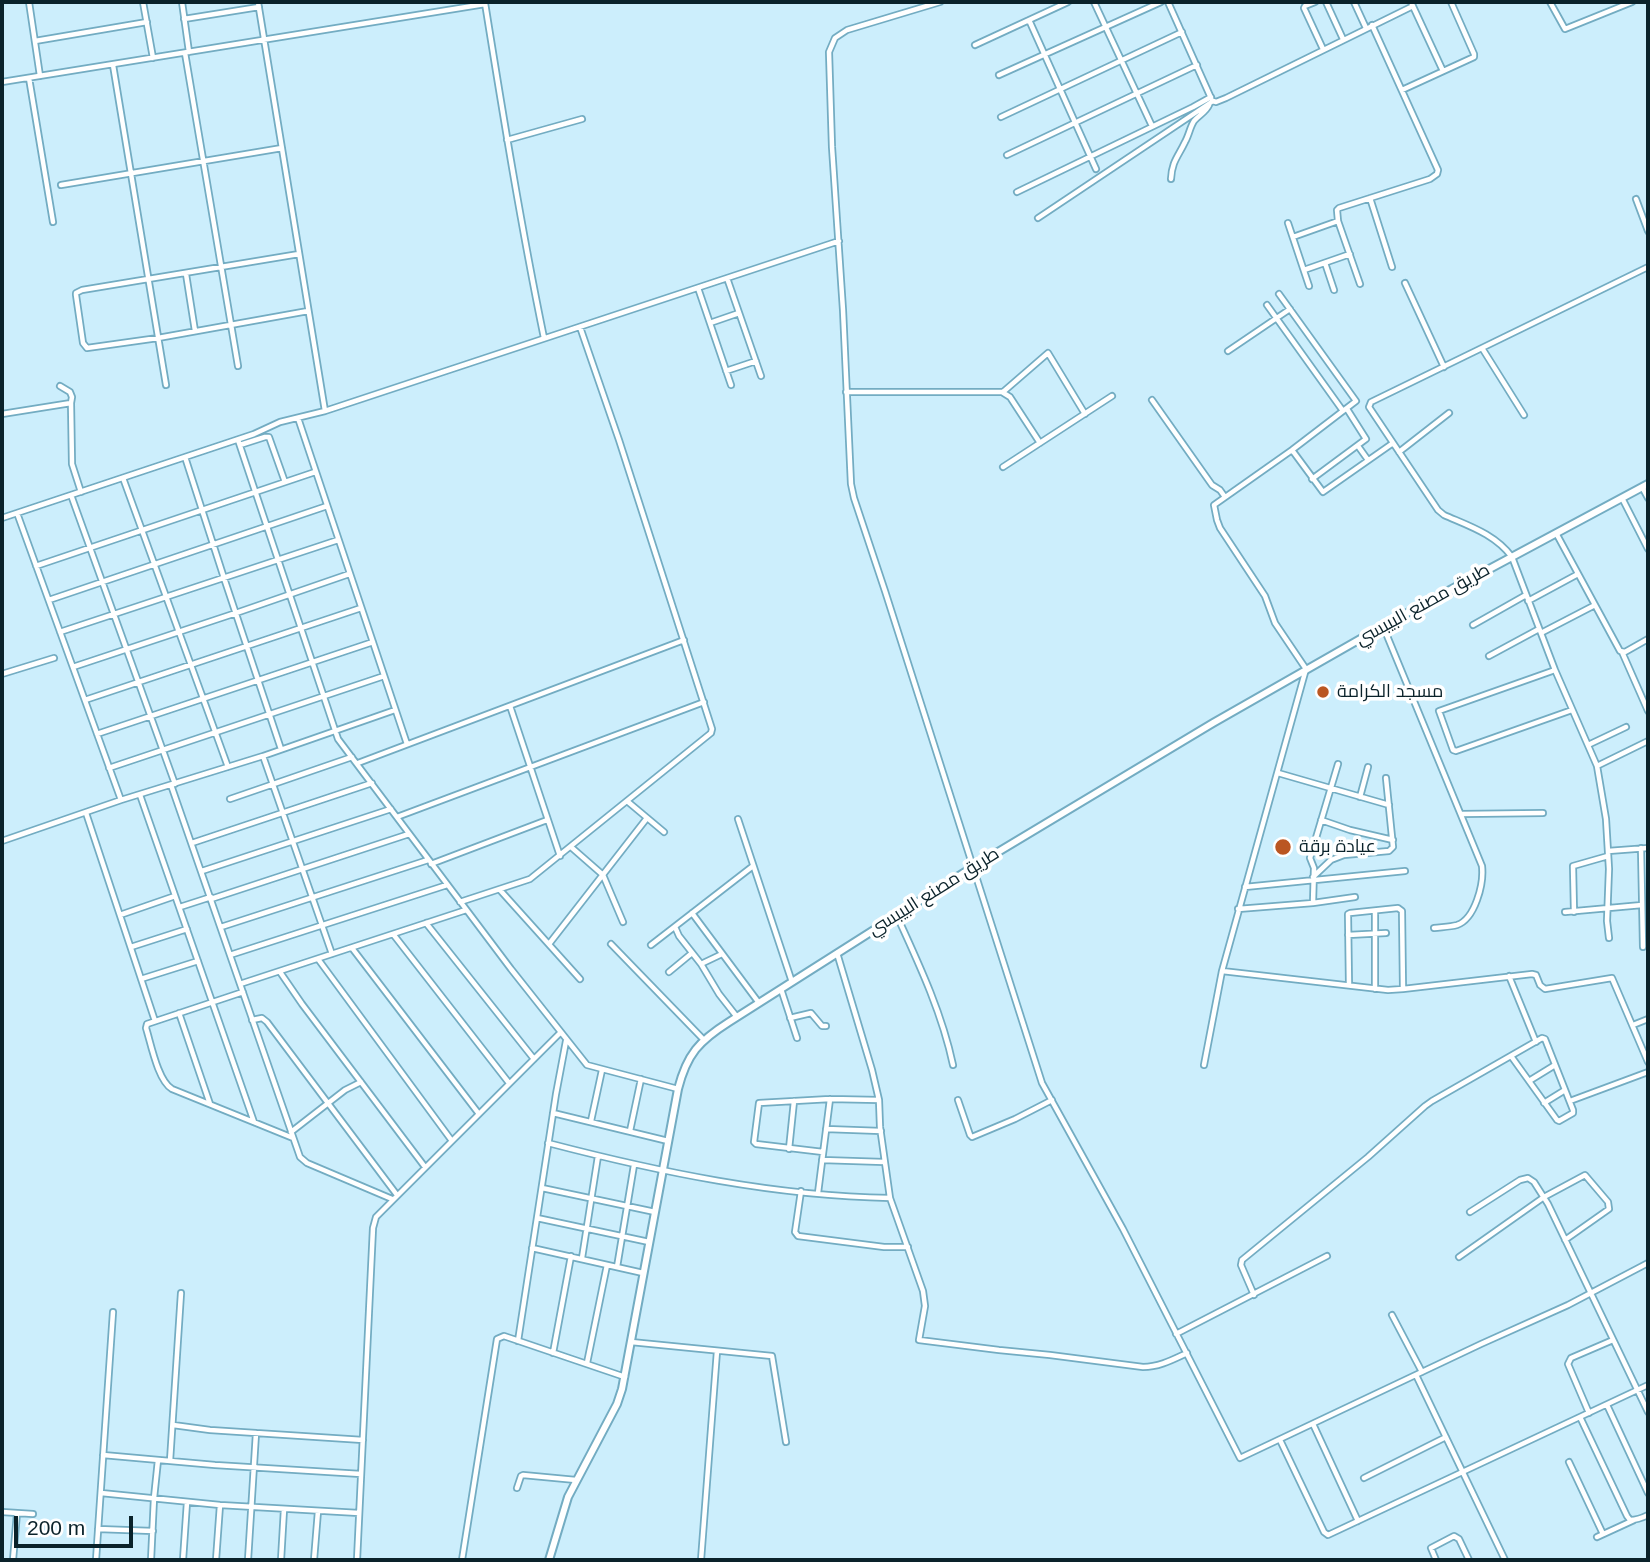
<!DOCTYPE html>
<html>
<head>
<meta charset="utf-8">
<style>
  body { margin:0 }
  #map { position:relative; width:1650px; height:1562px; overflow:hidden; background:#cceefc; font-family:Helvetica,sans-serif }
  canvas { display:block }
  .frame { position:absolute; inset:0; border:4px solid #0a222a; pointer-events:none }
  .scale { position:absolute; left:14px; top:1516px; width:119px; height:32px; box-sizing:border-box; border:4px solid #0a222a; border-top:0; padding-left:9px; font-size:21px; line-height:24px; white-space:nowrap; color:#0a222a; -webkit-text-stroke:5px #fff; paint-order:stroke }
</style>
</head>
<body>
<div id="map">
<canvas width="1650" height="1562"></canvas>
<div class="frame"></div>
<div class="scale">200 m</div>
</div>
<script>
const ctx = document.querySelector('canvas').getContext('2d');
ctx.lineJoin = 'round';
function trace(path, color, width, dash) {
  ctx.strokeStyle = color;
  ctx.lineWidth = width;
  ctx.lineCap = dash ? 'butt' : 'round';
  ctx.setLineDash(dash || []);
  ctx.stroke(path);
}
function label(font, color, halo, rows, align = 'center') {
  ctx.font = font + ' Helvetica,Cairo,sans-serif';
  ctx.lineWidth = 7;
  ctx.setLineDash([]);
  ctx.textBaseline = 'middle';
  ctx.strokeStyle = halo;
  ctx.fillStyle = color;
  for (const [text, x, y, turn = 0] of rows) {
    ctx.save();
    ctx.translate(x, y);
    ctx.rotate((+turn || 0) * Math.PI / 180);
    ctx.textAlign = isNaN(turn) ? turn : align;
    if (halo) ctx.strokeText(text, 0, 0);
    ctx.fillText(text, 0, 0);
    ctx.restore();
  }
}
const minor = new Path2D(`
  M 29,2 L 40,76
  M 143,2 L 153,58
  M 182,2 L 189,52
  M 258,2 L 325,411
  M 940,2 L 847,30 L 835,38 L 829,52 L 832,147 L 843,310 L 851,484 L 854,498 L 885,591 L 1042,1083 L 1123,1229 L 1240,1458 L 1481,1344 L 1568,1305 L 1648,1263
  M 1094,2 L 1152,126
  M 1168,2 L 1211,98
  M 1315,2 L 1305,6 L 1304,8 L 1323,49
  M 1326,2 L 1343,39
  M 1354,2 L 1366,28
  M 1411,2 L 1443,71
  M 1550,2 L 1565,29 L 1632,2
  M 485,3 C 503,115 521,226 544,338
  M 184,19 L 259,7
  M 1029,20 L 1096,169
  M 35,41 L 147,22
  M 975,45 L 1068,2
  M 185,53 L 238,366
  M 113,65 L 166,385
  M 999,75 L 1161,2
  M 29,78 L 53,222
  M 2,82 L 485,4
  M 1402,90 L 1474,57 L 1474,54 L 1451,2
  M 1001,117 L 1182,32
  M 507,140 L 582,119
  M 1007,155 L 1197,65
  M 1171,179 C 1172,161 1178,157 1185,142 C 1189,135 1190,127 1194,121 C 1199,115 1206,112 1209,105
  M 61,185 L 282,148
  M 1017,192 L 1193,107 L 1211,97
  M 1370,198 L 1392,267
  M 1636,199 L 1648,231
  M 1038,218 L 1213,101 L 1216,102 L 1226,98 L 1413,6
  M 1288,223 L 1309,286
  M 1293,237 L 1338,221
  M 299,254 L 82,290 L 76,293 L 76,295 L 83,343 L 87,348 L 158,338 L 308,311
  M 1325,263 L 1334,290
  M 1648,267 L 1371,402 L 1369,407 L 1438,510 L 1444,515 C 1469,526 1495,534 1512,557 L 1555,670 L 1597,766 L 1648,741
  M 1304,270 L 1350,254
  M 186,274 L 195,331
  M 727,278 L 761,376
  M 1405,283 L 1444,367
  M 1360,284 L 1338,221 L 1337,210 L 1339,208 L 1430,179 L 1437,174 L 1438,170 L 1372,25
  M 698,288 L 731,385
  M 1267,305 L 1343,411
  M 710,323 L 739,313
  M 1482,348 L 1524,415
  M 1228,351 L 1290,309
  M 726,371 L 756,361
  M 60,386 L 70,392 L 72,397 L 71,403 L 72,464 L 81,492
  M 846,392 L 1002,392 L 1010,397 L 1040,443
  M 1003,392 L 1048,353 L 1085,414
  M 1152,400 L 1212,485 L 1220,490 L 1225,497
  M 2,414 L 71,403
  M 298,418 L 407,744
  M 238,440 L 338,739 L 511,969 L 587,1065 L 678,1089
  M 240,445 L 265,437 L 269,437 L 285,482
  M 1358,446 L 1368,460
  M 1292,450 L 1323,492 L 1393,443
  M 1399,452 L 1449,413
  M 185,457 L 224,578 L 281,749
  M 1003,467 L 1112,396
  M 123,478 L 228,767
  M 1312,479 L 1366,439 L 1347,409
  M 1642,487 L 1648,498
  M 71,495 L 175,784
  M 1622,498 L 1648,549
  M 17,513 L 121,800
  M 2,518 L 254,434 L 280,422 L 325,411 L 839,241
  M 1556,533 L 1620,651 L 1625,652 L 1648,639
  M 36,566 L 315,472
  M 49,600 L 327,506
  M 1528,601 L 1578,574
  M 1473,625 L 1526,595
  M 1383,626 L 1482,866 C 1484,884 1475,919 1457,925 C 1450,927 1441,927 1434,928
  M 60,632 L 338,540
  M 1541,633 L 1595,605
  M 1622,652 L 1648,711
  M 1489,656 L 1539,629
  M 73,667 L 236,613 L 349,574
  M 1555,670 L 1439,711 L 1453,750 L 1456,751 L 1572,710
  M 2,674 L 54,658
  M 85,700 L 361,608
  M 510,706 L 560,856
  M 97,734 L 373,642
  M 1588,745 L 1626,727
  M 263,756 L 332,954
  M 358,763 L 684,640
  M 1597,766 L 1606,819 L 1609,869 L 1607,921 L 1609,938
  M 109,768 L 384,676
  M 1278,773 L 1389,805
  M 171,785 L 300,1157 L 307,1163 L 392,1199
  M 140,795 L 254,1122
  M 1360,797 L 1368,767
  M 230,799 L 352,757
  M 627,801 L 664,832
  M 86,813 L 155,1021
  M 1461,814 L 1543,813
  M 397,817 L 704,702
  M 738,819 L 792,982
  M 1321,820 L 1350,830 L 1393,840
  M 2,841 L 121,800 L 263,756 L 395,710
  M 192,843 L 372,783
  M 571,847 L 603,875 L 623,922
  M 1641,848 L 1643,947
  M 1608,851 L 1648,848
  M 431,864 L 547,820
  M 202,871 L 391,809
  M 1313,877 L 1331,860 L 1344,855 L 1389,851 L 1393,847 L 1386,778
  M 1245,887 L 1405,871
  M 500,890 L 580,979
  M 211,899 L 409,834
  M 460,902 L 530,879 L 711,733 L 712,729 L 619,440 L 580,327
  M 1313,903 L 1314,868 L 1310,858 L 1338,764
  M 180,907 L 211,897
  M 1238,909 L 1313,903 L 1355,897
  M 1565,912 L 1642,905
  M 1574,912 L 1573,866 L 1608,856
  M 692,913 L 759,1003
  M 120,915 L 175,896
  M 897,916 C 919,964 942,1013 953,1065
  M 426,923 L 534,1059
  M 221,927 L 428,860
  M 675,927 L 679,936 L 701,964 L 719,994 L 737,1017
  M 393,934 L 509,1083
  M 1348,935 L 1386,933
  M 549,944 L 647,818
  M 611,944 L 704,1040
  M 651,945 L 753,866
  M 131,947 L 187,929
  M 352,948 L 479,1114
  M 837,953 L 872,1070 L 879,1100 L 880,1127 L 890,1198 L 923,1291 L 925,1306 L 919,1340 L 999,1350 L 1050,1355 L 1143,1367 C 1159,1367 1172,1360 1187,1353
  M 230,955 L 447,885
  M 318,959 L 452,1141
  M 701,964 L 722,954
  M 1222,971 L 1388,990 L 1403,989 L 1532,974 L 1536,975 L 1540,985 L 1545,989 L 1612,978 L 1648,1062
  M 280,972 L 302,1004 L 425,1167
  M 669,972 L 692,953
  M 1509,976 L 1536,1042
  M 141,979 L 198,961
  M 240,984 L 466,910
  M 1349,985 L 1348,914 L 1350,913 L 1398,908 L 1402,911 L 1403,989
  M 781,989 L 797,1038
  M 1375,989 L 1375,911
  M 243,992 L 147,1024 L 146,1028 C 151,1044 158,1081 172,1089 L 293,1138
  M 179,1013 L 210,1104
  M 790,1018 L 811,1013 L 822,1026 L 826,1026
  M 252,1020 L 262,1018 L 267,1022 L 397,1195
  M 1633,1025 L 1648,1019
  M 1204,1065 L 1222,971 L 1306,669 L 1275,623 L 1265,596 L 1220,528 L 1217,520 L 1214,505 L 1292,450 L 1356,401 L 1279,294
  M 1529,1081 L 1555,1065
  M 958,1100 L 970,1135 L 972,1137 L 1015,1119 L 1052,1100
  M 1570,1101 L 1648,1072
  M 1544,1103 L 1565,1090
  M 553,1113 L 668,1141
  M 591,1121 L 602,1070
  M 826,1129 L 881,1131
  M 630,1131 L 641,1079
  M 291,1132 L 345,1090 L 361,1082
  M 548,1143 C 659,1172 775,1196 890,1198
  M 789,1149 L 794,1101
  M 823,1152 L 756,1144 L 754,1142 L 759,1103 L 830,1099 L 879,1100
  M 822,1160 L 884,1162
  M 542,1188 L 655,1212
  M 801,1191 L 795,1232 L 798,1236 L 884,1247 L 908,1247
  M 818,1193 L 830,1099
  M 1470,1212 L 1520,1180 L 1528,1178 L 1534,1182 L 1548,1204 L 1648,1412
  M 537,1218 L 649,1242
  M 532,1248 L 643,1273
  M 1459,1257 L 1544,1197 L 1585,1175 L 1608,1202 L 1609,1209 L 1565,1240
  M 582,1258 L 598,1156
  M 617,1267 L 634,1165
  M 1254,1295 L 1241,1265 L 1242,1260 L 1368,1157 L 1425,1106 L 1432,1101 L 1542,1038 L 1545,1039 L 1573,1110 L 1573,1113 L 1559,1121 L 1557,1120 L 1511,1056
  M 1392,1315 L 1422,1372
  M 1176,1334 L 1327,1256
  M 518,1341 L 556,1094 L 566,1041
  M 631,1342 L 772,1356 L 786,1442
  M 553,1353 L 571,1256
  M 587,1363 L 607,1265
  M 1416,1375 L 1505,1560
  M 1607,1405 L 1648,1493
  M 1589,1413 L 1568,1364 L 1571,1358 L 1613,1340
  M 1580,1417 L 1627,1516 L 1630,1520 C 1637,1520 1642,1518 1648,1515
  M 1313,1424 L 1358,1521
  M 173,1425 L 210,1430 L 363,1440
  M 1280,1440 L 1324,1532 L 1328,1535 L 1648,1385
  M 103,1455 L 215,1465 L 361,1474
  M 170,1461 L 181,1293
  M 1569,1462 L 1603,1534
  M 1364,1478 L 1446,1437
  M 517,1488 L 521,1476 L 523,1475 L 576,1480
  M 101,1493 L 220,1505 L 359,1513
  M 2,1512 L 33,1514
  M 98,1529 L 153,1531
  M 1597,1537 L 1634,1520
  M 13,1560 L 17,1513
  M 96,1560 L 113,1312
  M 151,1560 L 154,1498 L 158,1460
  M 183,1560 L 187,1502
  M 216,1560 L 220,1505
  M 248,1560 L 256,1433
  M 281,1560 L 284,1509
  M 314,1560 L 318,1511
  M 357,1560 L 373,1228 L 376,1217 L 560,1033
  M 462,1560 L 497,1339 L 504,1336 L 625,1377
  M 701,1560 L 717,1351
  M 1436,1560 L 1431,1548 L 1454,1536 L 1459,1539 L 1469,1560`);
const major = new Path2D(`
  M 549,1560 L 568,1497 L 617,1404 L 622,1389 L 678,1089 C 687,1054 699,1041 729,1022 L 973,867 L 1213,723 L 1383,626 L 1648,484`);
trace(minor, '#73acc2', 8);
trace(major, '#73acc2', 10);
trace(minor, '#fff', 4.5);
trace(major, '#fff', 6);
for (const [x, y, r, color] of [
  [1323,692,7,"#ba5622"],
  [1283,847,9,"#ba5622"]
]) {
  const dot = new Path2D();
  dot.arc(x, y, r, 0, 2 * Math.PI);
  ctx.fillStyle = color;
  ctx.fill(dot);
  trace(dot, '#fff', 2.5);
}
label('18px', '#0a222a', '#fff', [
  ["طريق مصنع البيبسي",1423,605,-29],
  ["طريق مصنع البيبسي",934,892,-32]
]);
label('18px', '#0a222a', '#fff', [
  ["مسجد الكرامة",1337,692],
  ["عيادة برقة",1299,847]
], 'left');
</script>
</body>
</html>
